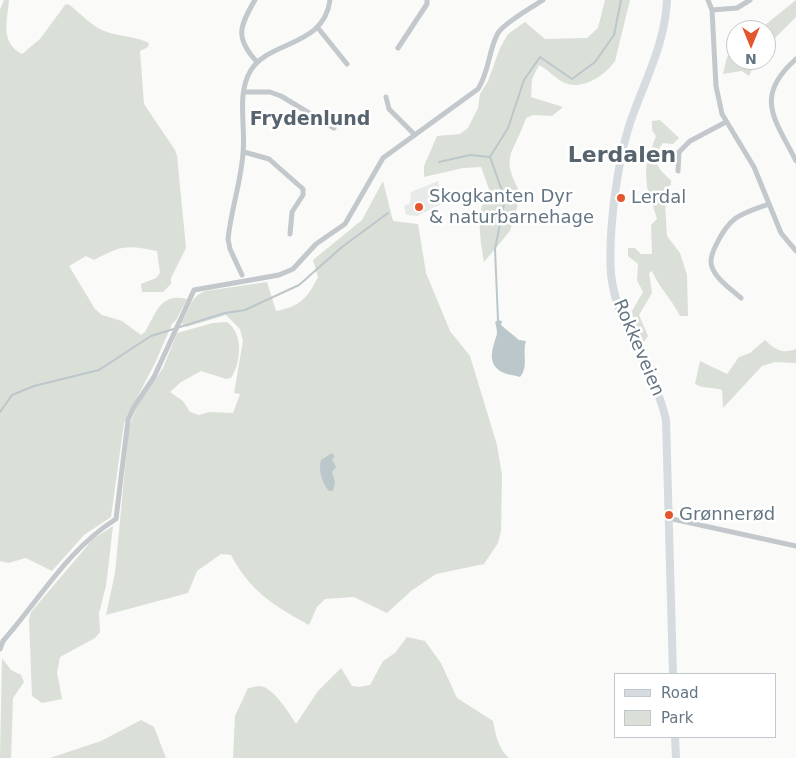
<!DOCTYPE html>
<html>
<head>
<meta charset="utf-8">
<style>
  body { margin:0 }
  #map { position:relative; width:796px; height:758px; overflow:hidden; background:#fafaf8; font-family:"DejaVu Sans",sans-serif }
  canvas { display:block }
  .legend { position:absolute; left:614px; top:673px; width:162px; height:65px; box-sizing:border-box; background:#fff; border:1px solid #c1c8cd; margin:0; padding:6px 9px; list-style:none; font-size:15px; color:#657683 }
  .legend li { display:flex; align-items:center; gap:10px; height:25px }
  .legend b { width:25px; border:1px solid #c1c8cd }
  .north { position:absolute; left:726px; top:20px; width:50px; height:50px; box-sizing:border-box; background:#fff; border:1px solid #c1c8cd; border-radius:50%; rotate:180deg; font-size:14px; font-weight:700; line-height:20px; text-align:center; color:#657683 }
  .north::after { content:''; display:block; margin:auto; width:18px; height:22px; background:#e4572e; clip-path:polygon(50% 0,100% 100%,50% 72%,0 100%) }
</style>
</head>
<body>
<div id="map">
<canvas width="796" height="758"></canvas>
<ul class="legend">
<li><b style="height:6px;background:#d6dbdf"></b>Road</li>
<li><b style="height:14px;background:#dadfd7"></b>Park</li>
</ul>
<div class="north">N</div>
</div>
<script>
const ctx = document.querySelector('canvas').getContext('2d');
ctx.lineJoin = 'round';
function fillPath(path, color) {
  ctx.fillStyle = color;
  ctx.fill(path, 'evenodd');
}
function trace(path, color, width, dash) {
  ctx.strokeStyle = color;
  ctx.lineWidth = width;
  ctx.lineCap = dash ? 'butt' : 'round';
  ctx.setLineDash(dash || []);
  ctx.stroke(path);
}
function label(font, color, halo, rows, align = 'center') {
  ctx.font = font + ' "DejaVu Sans",sans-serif';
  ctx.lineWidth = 5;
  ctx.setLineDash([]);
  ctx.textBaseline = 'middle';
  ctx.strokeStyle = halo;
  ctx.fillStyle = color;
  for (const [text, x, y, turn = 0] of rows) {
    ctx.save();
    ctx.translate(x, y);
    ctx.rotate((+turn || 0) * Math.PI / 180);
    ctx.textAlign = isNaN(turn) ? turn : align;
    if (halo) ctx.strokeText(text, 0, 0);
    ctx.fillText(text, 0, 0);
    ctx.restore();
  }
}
fillPath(new Path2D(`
  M 438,181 L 442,204 L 417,216 L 406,215 L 404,206 L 410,203 L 411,192 Z`), '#e8e9e9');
fillPath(new Path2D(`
  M 4,0 L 9,0 C 7,23 0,42 22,54 L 40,39 L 65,5 L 68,4 C 81,13 91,27 107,32 C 121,37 135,36 149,43 L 148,47 L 140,51 L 144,104 L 175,150 L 177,156 L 186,248 L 171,278 L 171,284 L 163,292 L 142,292 L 141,284 L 156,278 L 160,273 L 157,251 C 126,245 122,245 94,260 L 86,256 L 69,266 L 95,309 L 102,315 L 122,321 L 141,335 L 145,332 C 157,312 160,293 187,299 L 176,320 L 172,324 L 156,361 L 124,423 L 111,517 L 84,535 L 52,571 L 26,558 L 8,563 L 0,561 L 0,10 Z
  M 605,0 L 630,0 L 615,61 C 605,76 579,93 561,81 C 553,76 547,69 539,65 L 532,79 L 531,97 L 563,107 L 552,116 L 533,115 L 526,118 C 513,156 499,155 521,194 L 510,231 L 484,262 C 480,237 475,211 489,189 L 481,167 L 463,168 L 424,177 L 424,166 L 437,136 L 460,134 L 468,128 L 478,108 L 480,94 L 488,81 L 500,48 L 508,34 L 525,22 L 545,39 L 587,38 L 598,28 Z
  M 796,0 L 796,17 L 766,47 L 766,30 L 759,30 Z
  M 736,49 L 736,60 L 756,60 L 749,76 L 742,71 L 723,74 L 727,57 Z
  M 660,120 L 679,138 L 673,144 L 663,143 C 650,158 657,169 671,180 L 671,185 L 664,188 L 667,236 L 680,253 L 687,275 L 688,316 L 680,316 C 672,299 659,288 652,271 L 649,273 L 652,293 L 639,315 L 648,336 L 644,342 L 634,323 L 632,311 L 643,292 L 637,280 L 638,264 L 628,256 L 628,248 L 635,248 L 641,254 L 652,254 L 651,225 L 657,219 L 647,187 L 646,171 L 647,160 L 656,136 L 652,130 L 652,121 Z
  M 383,181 L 393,221 L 418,224 L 426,273 L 450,331 L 470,356 L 497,445 L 502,475 L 501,531 L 498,543 L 484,564 L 436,574 L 411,591 L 387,613 L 354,597 L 325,599 L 317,607 L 309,625 C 274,606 250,591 231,555 L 221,554 L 197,571 L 188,593 L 106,615 L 115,573 L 129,426 L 137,407 L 163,368 L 177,333 L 213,323 L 227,322 C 244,334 241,363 231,378 L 226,379 L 201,371 L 181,382 L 170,392 L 183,401 L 190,412 L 199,415 L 209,412 L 233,413 L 240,394 L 234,393 L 243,341 L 240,329 L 226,315 L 186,327 L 183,325 L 182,322 C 190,309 190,296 206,291 L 267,282 L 276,311 C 299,307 308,298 318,277 L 313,260 L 362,220 Z
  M 765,340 C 775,350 783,354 796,349 L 796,363 L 775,362 L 762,366 L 723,408 L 722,390 C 713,387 703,389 695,384 L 700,361 L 727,374 L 739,357 L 750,353 Z
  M 113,526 L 106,586 L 99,613 L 100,632 L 95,638 L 60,657 L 57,672 L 62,699 L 42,703 L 32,696 L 29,619 L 31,612 L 93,539 Z
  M 407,637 L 425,641 L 441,663 L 457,698 L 493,721 C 496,736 498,748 509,758 L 233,758 L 235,716 L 248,688 C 251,688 256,686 260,686 C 273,687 290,714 296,724 L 318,691 L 341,668 L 352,686 L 359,687 L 370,685 L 383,661 L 395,653 Z
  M 2,658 L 11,670 L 21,675 L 24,682 L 13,698 L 11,758 L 0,758 Z
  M 141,720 L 154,727 L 166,758 L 50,758 L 101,741 Z`), '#dadfd7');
fillPath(new Path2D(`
  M 498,320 L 502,321 L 501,325 L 519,340 L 526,341 C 522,353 529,367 520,377 C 514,375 509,375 504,373 C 485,365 493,347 497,334 C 497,330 496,325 495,322 Z
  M 332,453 L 335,457 L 332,459 L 336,467 L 332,472 L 335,482 L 333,491 L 329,491 C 322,483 318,470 321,460 Z`), '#bbc7cb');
trace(new Path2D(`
  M 490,157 L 505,199 L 495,249 L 498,320
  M 439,162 L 470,155 L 490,157 L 508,128 L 524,80 L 540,57 L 572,79 L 595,62 L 614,35 L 621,0
  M 0,412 L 12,395 L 34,386 L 99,370 L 151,336 L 225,313 L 245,310 L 299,285 L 342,247 L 388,213`), '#bbc7cb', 2);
trace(new Path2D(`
  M 255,0 C 239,27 235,38 257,62
  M 708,0 L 712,10 L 716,86 L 722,114 L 754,167 L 781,233 L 796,251
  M 712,10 L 737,8 L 750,0
  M 318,28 L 347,64
  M 398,48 L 427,4 L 427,0
  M 796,59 C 753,97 775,119 796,161
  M 244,92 L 270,92 L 281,96 L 334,128
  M 386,97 L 389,109 L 415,135
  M 244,152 L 269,159 L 303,189 L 303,195 L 292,212 L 290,234
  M 678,171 L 679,152 L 690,141 L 726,122
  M 242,275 L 230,249 L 228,239 C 231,210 241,182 243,153 C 246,126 236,94 251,70 C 270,40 324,47 330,0
  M 741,298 C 731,289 716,279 712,267 C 709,260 713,251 716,245 C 730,216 740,214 769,204
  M 668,518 L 796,546
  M 0,649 L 3,641 C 40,599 68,549 116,519 L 128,420 L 134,407 L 154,377 L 194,290 L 279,275 L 293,269 L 316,244 L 345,224 L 383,158 L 478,89 C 490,70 488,51 498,33 C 504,23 532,7 543,0`), '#c3c8cc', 5);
trace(new Path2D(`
  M 667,0 C 665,45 644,82 630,123 C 617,163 608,233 611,274 C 616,326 655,369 666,420 L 673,674
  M 675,737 L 676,758`), '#d6dbdf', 8);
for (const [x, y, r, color] of [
  [621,198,5,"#e4572e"],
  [419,207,5,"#e4572e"],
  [669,515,5,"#e4572e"]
]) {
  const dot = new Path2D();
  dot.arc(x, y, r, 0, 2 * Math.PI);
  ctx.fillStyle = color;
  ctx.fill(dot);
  trace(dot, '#fff', 2);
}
label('18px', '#657683', '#fff', [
  ["Skogkanten Dyr",429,197],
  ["& naturbarnehage",429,218],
  ["Lerdal",631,198],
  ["Grønnerød",679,515]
], 'left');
label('18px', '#657683', '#fff', [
  ["Rokkeveien",638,348,67]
]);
label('bold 19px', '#57646e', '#fff', [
  ["Frydenlund",310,120]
]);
label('bold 22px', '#57646e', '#fff', [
  ["Lerdalen",622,156]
]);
</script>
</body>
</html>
